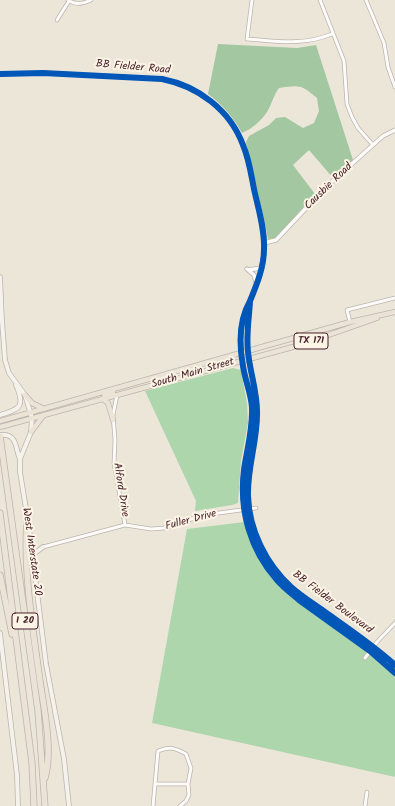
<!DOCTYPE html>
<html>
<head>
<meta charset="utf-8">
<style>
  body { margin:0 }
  canvas { display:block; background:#ece6d9 }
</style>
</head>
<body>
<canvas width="395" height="806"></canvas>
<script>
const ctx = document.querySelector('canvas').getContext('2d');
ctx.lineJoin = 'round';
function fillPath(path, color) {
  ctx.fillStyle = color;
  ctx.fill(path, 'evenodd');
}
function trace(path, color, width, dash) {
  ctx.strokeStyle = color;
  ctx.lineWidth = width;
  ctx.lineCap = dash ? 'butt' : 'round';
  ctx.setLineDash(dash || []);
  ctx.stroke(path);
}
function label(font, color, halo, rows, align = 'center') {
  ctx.font = font + ' Kalam,sans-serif';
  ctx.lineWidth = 4;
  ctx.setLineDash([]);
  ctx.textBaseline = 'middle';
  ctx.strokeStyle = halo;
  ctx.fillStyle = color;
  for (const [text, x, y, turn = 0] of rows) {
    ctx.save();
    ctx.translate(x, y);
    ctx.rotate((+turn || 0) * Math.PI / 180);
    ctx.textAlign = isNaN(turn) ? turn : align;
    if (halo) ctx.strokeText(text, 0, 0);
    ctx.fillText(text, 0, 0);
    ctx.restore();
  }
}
fillPath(new Path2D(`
  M 233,368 L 241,370 L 247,403 L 248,423 L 241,461 L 238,503 L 232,505 L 195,511 L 196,501 L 145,391 Z
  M 244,522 L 255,550 L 275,581 L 301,604 L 377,658 L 395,674 L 395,777 L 152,723 L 187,529 Z`), '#aed6ac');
fillPath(new Path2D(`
  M 218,44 L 297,48 L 316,45 L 353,160 L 333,178 L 309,150 L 293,165 L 315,194 L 276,238 L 268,239 L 266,228 L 246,142 L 249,136 L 269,125 L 276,118 L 285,117 L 303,128 L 314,123 L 319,111 L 317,98 C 301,84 299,85 279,88 C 273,96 272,104 267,112 C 262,120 252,129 242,133 C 234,118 222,104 208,94 Z`), '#a2c7a1');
const minor = new Path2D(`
  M 68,0 C 75,5 83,4 91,0
  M 252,0 L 247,39 C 278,41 302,46 332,34
  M 320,0 L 344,61 L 347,104 L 352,117 L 358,128 L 373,145
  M 366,0 L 384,43 L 388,67 L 395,87
  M 57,20 L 69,1
  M 350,322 L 347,310 L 395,298
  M 117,395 L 113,415 L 115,440 L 114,463 L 125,525
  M 43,547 L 125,525 L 151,529 L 164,528 L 204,515 L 256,508
  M 365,658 L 377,642 L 395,623
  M 156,784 L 188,784
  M 153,806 L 158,751 C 169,746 175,748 186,754 L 191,768 L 188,784 L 189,795 L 186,801 L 180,806
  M 365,806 L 367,792`);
const tertiary = new Path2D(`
  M 0,74 L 43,73 L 162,79 C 198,86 230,110 243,145 C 249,159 251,174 254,189 C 258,208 265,229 264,249 C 264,267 257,284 250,301
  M 264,243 L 276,240 L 325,188 L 383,136 L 395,130
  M 247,269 L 254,275 L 256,282
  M 248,270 L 261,268
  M 395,665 C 373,645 349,629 325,612 C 314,604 301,596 291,587 C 266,564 249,530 248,496 C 247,469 257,442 257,415 C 258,394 250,373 248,352 C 246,335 249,319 250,301 C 239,320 239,344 243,366 C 245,380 251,393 252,407 C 253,429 247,449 244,470 C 239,510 250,550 277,580 C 283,587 292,594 299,600 L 370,651 L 395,673`);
const secondary = new Path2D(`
  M 0,277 L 2,321 L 5,360 L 9,373 L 25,395 L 32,418 L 31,432 L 20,459 L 20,472 L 28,521
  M 0,415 C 21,409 25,406 16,385
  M 0,435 C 18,433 15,449 20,459
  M 29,528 L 46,664 L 64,759 L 69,806
  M 33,558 L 35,553 L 43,547
  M 0,633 L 17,775 L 18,806`);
const primary = new Path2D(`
  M 25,395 L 32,403 L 44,409
  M 113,420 L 108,403 L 103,399 L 105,395 L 113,392 L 113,389
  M 0,421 L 350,322 L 395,312
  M 0,427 L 300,345 L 377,318
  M 31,432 L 43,416`);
const motorway = new Path2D(`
  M 0,436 L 38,711 L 45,806
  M 0,513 L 32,763 L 34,806
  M 27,520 C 23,570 33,630 40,681 C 44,709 53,750 45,778
  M 0,575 L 12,634`);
trace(minor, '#bcb4ad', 4.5);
trace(tertiary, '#bcb4ad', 5);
trace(secondary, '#bcb4ad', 5.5);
trace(primary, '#bcb4ad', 6);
trace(motorway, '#bcb4ad', 7);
trace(minor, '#fcfbf9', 3);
trace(tertiary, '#fcfbf9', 3.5);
trace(secondary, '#f5f1eb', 4);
trace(primary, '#eae3d6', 4.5);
trace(motorway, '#eae3d6', 5.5);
trace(new Path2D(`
  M 0,74 L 43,73 L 162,79 C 198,86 230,110 243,145 C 249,159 251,174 254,189 C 258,208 265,229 264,249 C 264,267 257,284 250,301
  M 395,665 C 373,645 349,629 325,612 C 314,604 301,596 291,587 C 266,564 249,530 248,496 C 247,469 257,442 257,415 C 258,394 250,373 248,352 C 246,335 249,319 250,301 C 239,320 239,344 243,366 C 245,380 251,393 252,407 C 253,429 247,449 244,470 C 239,510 250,550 277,580 C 283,587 292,594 299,600 L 370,651 L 395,673`), '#0057b8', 6);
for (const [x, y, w] of [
  [311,341,34],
  [25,621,26]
]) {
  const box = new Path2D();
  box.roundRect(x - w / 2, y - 8, w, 16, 3);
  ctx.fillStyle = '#fcf5e5';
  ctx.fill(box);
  trace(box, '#4a1f2b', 1);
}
label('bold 10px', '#4a1f2b', null, [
  ["TX 171",311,341],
  ["I 20",25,621]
]);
label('11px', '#4a1f2b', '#fcf5e5', [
  ["BB Fielder Road",133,68,5],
  ["Causbie Road",329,187,-44],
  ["South Main Street",193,374,-16],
  ["Alford Drive",120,490,81],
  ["Fuller Drive",191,521,-15],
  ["West Interstate 20",31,552,82],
  ["BB Fielder Boulevard",332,603,37]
]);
</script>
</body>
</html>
